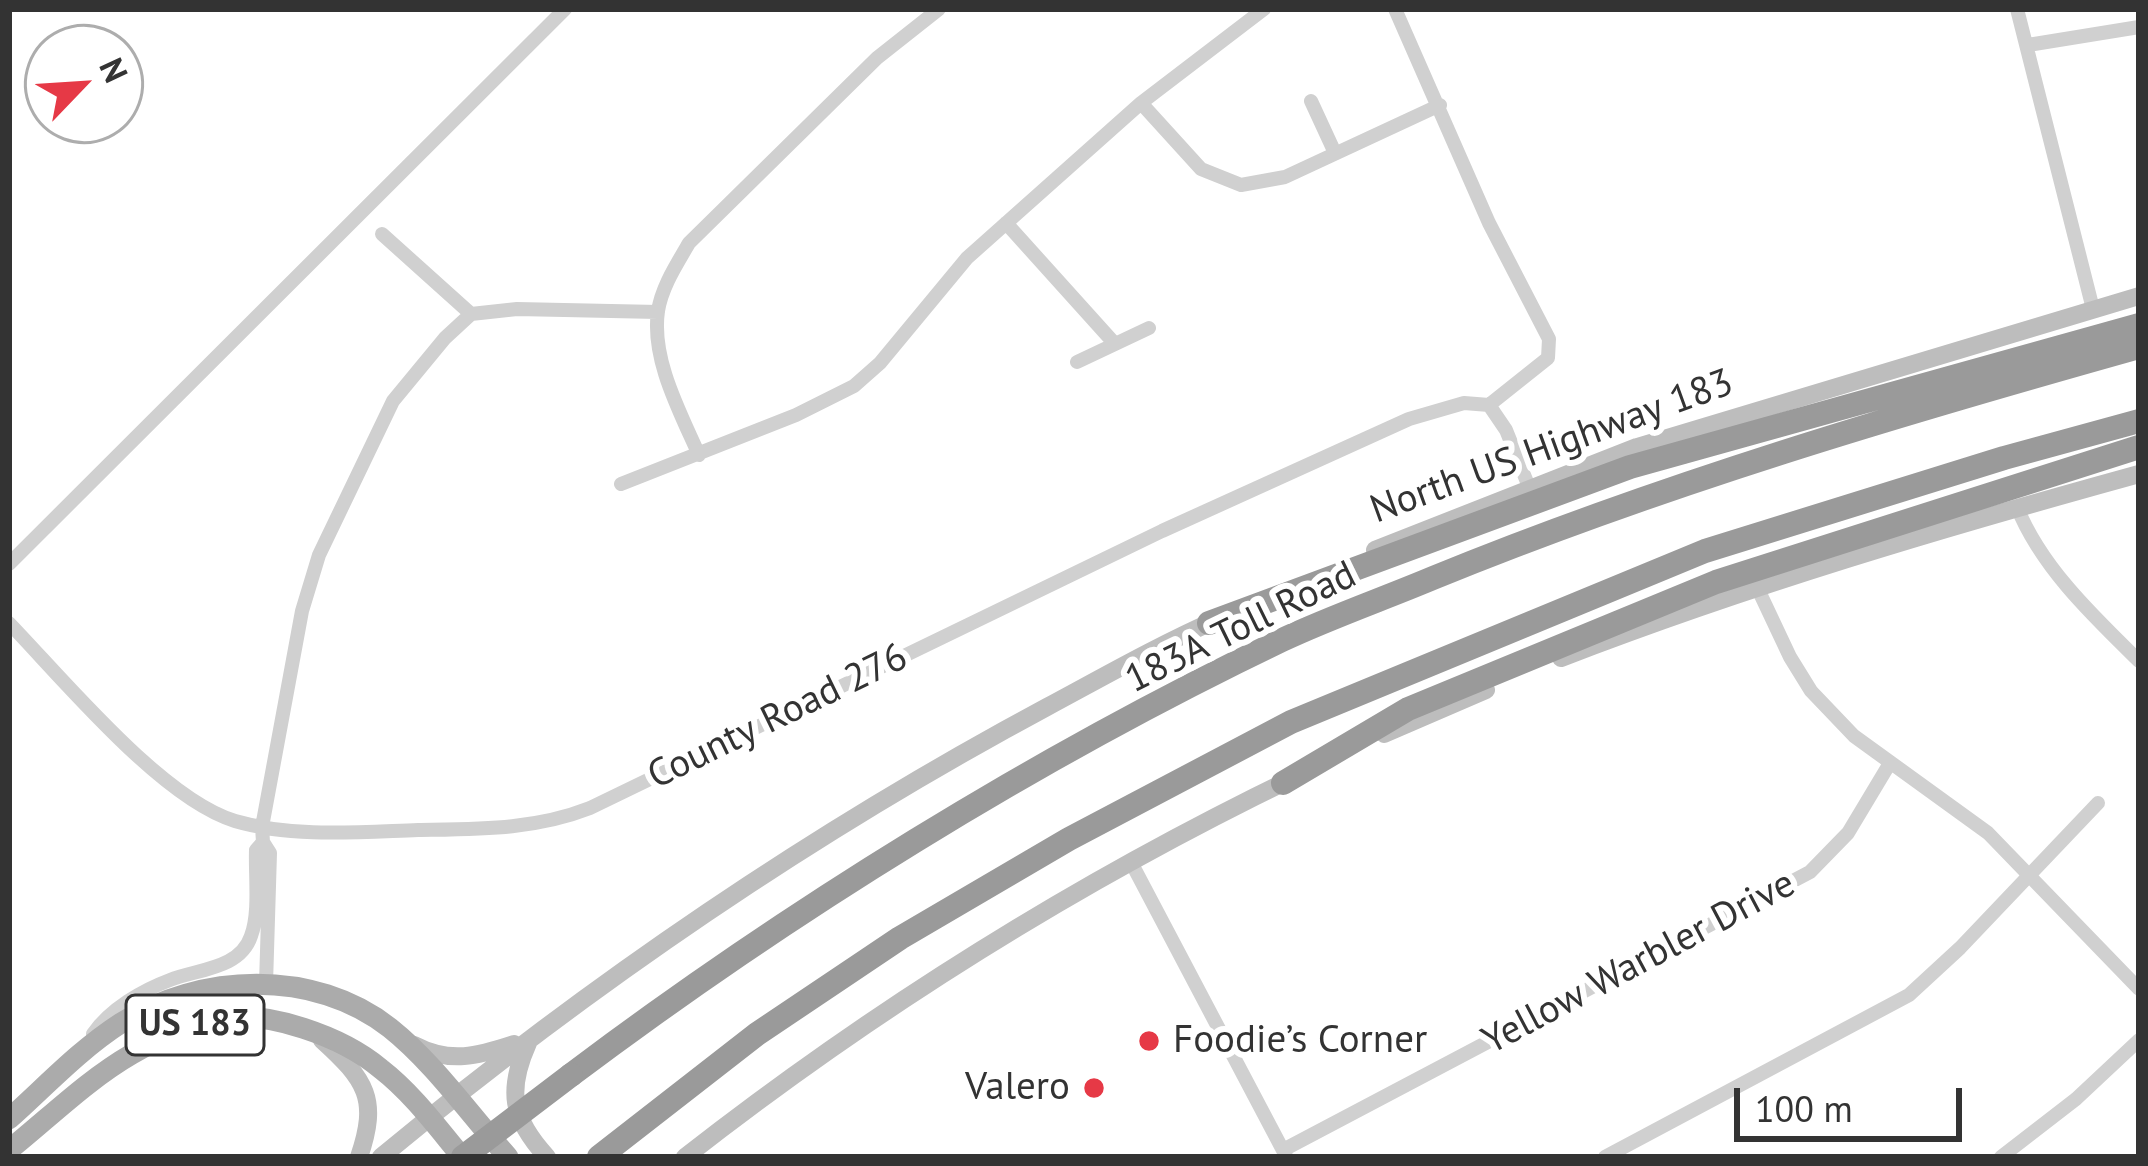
<!DOCTYPE html>
<html>
<head>
<meta charset="utf-8">
<style>
  body { margin:0 }
  #map { position:relative; width:2148px; height:1166px; overflow:hidden; background:#fff; font-family:"PT Sans",sans-serif }
  canvas { display:block }
  .frame { position:absolute; inset:0; border:12px solid #333; pointer-events:none }
  .north { position:absolute; left:24px; top:24px; width:120px; height:120px; box-sizing:border-box; background:#fff; border:3px solid #adadad; border-radius:50%; rotate:65deg; font-size:33px; font-weight:700; line-height:48px; text-align:center; color:#333 }
  .north::after { content:''; display:block; margin:auto; width:42px; height:54px; background:#e63946; clip-path:polygon(50% 0,100% 100%,50% 72%,0 100%) }
  .scale { position:absolute; left:1734px; top:1088px; width:228px; height:54px; box-sizing:border-box; border:6px solid #333; border-top:0; padding-left:15px; font-size:36px; line-height:42px; white-space:nowrap; color:#333; -webkit-text-stroke:9px #fff; paint-order:stroke }
</style>
</head>
<body>
<div id="map">
<canvas width="2148" height="1166"></canvas>
<div class="frame"></div>
<div class="north">N</div>
<div class="scale">100 m</div>
</div>
<script>
const ctx = document.querySelector('canvas').getContext('2d');
ctx.lineJoin = 'round';
function trace(path, color, width, dash) {
  ctx.strokeStyle = color;
  ctx.lineWidth = width;
  ctx.lineCap = dash ? 'butt' : 'round';
  ctx.setLineDash(dash || []);
  ctx.stroke(path);
}
function label(font, color, halo, rows, align = 'center') {
  ctx.font = font + ' "PT Sans",sans-serif';
  ctx.lineWidth = 12;
  ctx.setLineDash([]);
  ctx.textBaseline = 'middle';
  ctx.strokeStyle = halo;
  ctx.fillStyle = color;
  for (const [text, x, y, turn = 0] of rows) {
    ctx.save();
    ctx.translate(x, y);
    ctx.rotate((+turn || 0) * Math.PI / 180);
    ctx.textAlign = isNaN(turn) ? turn : align;
    if (halo) ctx.strokeText(text, 0, 0);
    ctx.fillText(text, 0, 0);
    ctx.restore();
  }
}
trace(new Path2D(`
  M 1395,9 L 1489,223 L 1549,339 L 1548,358 L 1489,405
  M 2017,9 L 2093,309
  M 2028,45 L 2139,27
  M 1311,101 L 1335,153
  M 1141,103 L 1201,169 L 1241,185 L 1285,177 L 1440,105
  M 1006,223 L 1115,344
  M 382,234 L 471,314
  M 1077,362 L 1149,328
  M 699,455 C 680,412 651,359 658,311 C 662,286 677,264 689,243 L 877,58 L 939,9
  M 621,484 L 796,415 L 854,386 L 880,363 L 967,258 L 1141,103 L 1264,9
  M 2017,507 C 2041,567 2093,616 2139,661
  M 9,564 L 565,9
  M 1757,587 L 1790,657 L 1811,691 L 1854,736 L 1988,833 L 2139,989
  M 9,623 C 64,680 162,799 235,821 C 293,838 359,832 418,830 C 478,829 534,830 590,808 L 1162,531 L 1409,419 L 1464,403 L 1489,405 L 1506,430 L 1529,487
  M 1132,864 L 1286,1156
  M 266,984 L 270,853 L 263,842 L 262,827 L 302,611 L 319,555 L 393,401 L 445,338 L 471,314 L 517,309 L 658,312
  M 93,1034 C 110,1009 143,990 170,980 C 198,969 240,969 251,936 C 260,912 255,876 256,850 L 263,842
  M 1283,1150 L 1810,872 L 1848,833 L 1890,763
  M 1605,1157 L 1909,995 L 1960,948 L 2098,803
  M 2001,1157 L 2076,1099 L 2139,1040`), '#d0d0d0', 14);
trace(new Path2D(`
  M 1375,550 L 1637,447 L 2139,296
  M 1561,658 C 1750,585 1943,528 2139,474
  M 1384,734 L 1486,690
  M 322,1040 C 366,1080 379,1099 359,1157
  M 528,1043 C 507,1090 511,1118 547,1157
  M 414,1045 C 450,1064 478,1056 514,1044
  M 381,1157 C 588,986 810,834 1047,707 C 1103,677 1159,645 1218,619
  M 685,1157 C 873,1010 1080,881 1295,777`), '#bdbdbd', 18);
trace(new Path2D(`
  M 9,1119 C 45,1087 79,1050 121,1023 C 200,973 314,968 390,1028 C 434,1063 470,1115 508,1157
  M 9,1150 C 49,1118 87,1080 132,1054 C 158,1039 188,1024 217,1019 C 267,1009 343,1037 381,1069 C 412,1093 437,1127 462,1157`), '#ababab', 21);
trace(new Path2D(`
  M 1209,623 L 1630,467 L 2139,325
  M 1283,783 L 1408,709 L 1716,582 L 2139,447
  M 571,1075 C 789,911 1036,758 1282,640 C 1331,617 1383,599 1433,578 C 1663,484 1900,414 2139,347
  M 599,1157 L 757,1034 L 900,938 L 1069,839 L 1291,722 L 1705,551 L 2004,458 L 2139,421`), '#9a9a9a', 24);
trace(new Path2D(`
  M 463,1157 L 571,1075`), '#9a9a9a', 24);
for (const [x, y, r, color] of [
  [1149,1041,12,"#e63946"],
  [1094,1088,12,"#e63946"]
]) {
  const dot = new Path2D();
  dot.arc(x, y, r, 0, 2 * Math.PI);
  ctx.fillStyle = color;
  ctx.fill(dot);
  trace(dot, '#fff', 4.5);
}
for (const [x, y, w] of [
  [195,1025,138]
]) {
  const box = new Path2D();
  box.roundRect(x - w / 2, y - 30, w, 60, 9);
  ctx.fillStyle = '#fff';
  ctx.fill(box);
  trace(box, '#333', 3);
}
label('bold 36px', '#333', null, [
  ["US 183",195,1025]
]);
label('39px', '#333', '#fff', [
  ["North US Highway 183",1552,447,-20],
  ["183A Toll Road",1241,628,-26],
  ["County Road 276",778,717,-26],
  ["Yellow Warbler Drive",1639,963,-28]
]);
label('39px', '#333', '#fff', [
  ["Foodie’s Corner",1173,1041],
  ["Valero",1070,1088,"right"]
], 'left');
</script>
</body>
</html>
